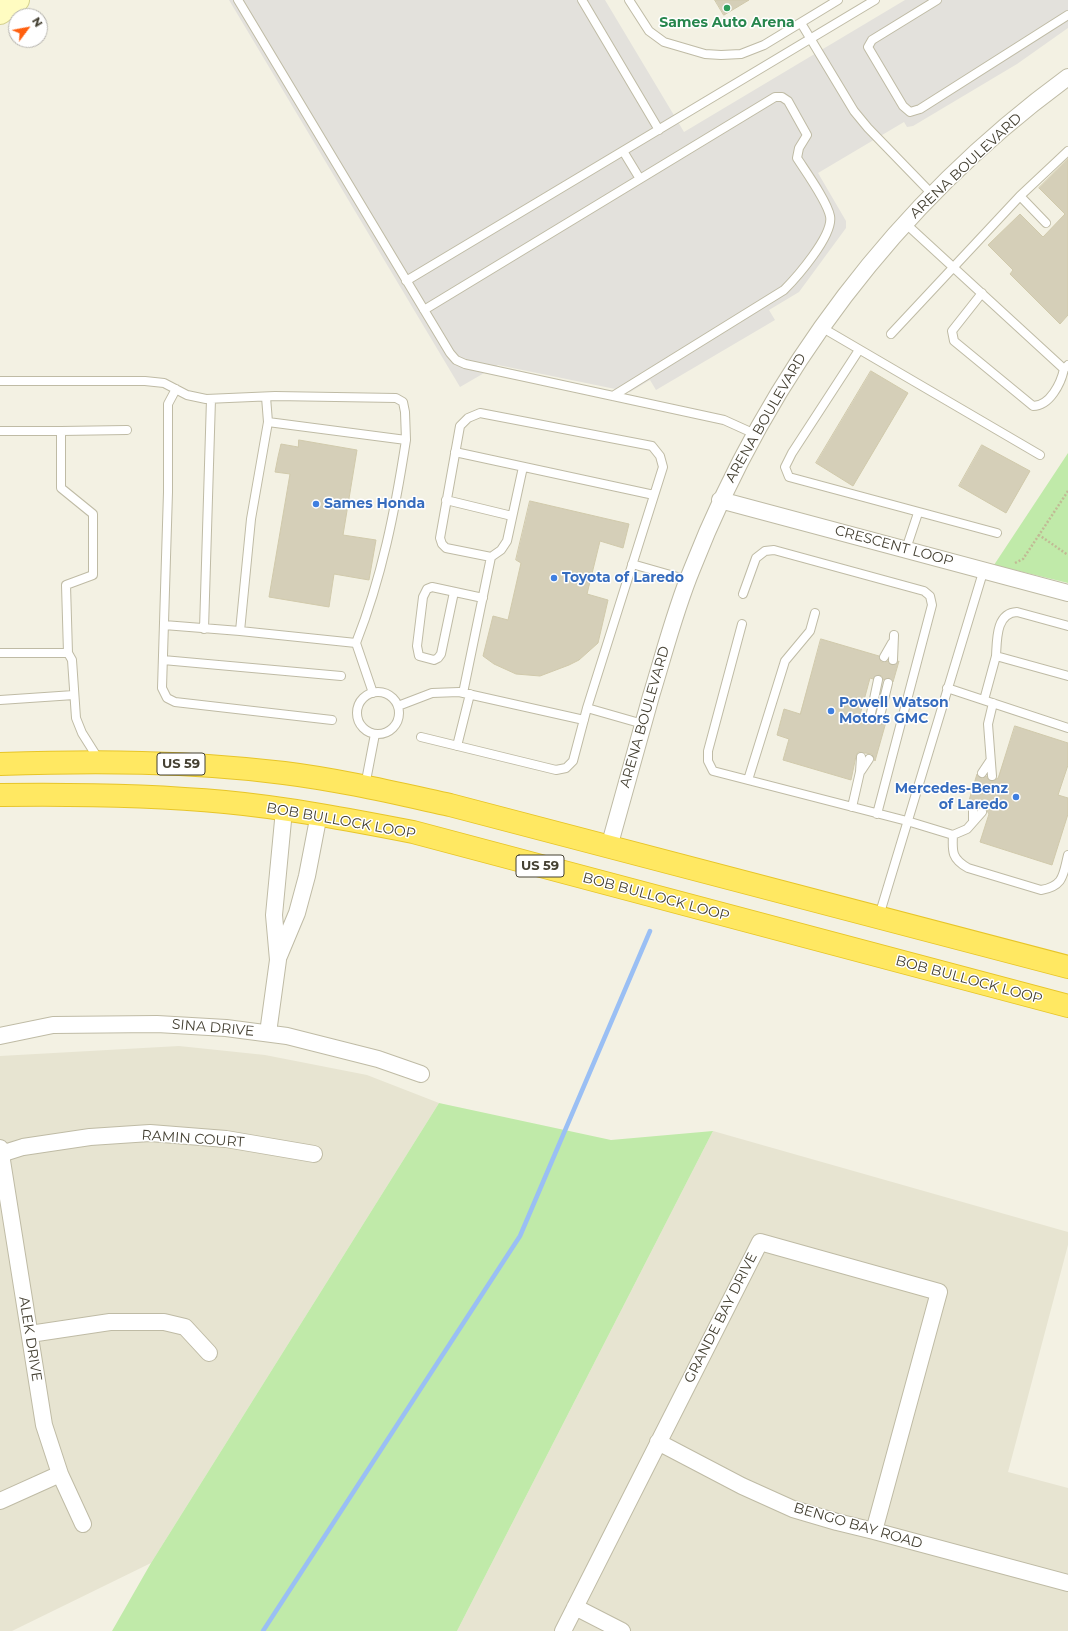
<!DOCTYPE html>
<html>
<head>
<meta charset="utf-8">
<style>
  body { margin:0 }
  #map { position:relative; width:1068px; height:1631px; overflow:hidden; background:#f3f1e3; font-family:Montserrat,sans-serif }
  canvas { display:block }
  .north { position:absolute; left:8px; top:8px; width:40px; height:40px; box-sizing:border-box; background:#fff; border:1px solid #b5b3ad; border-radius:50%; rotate:58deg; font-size:11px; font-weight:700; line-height:16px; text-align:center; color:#454133 }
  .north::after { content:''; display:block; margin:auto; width:14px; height:18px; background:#ff5f0e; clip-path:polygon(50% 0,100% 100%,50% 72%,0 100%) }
</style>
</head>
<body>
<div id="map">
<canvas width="1068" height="1631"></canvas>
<div class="north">N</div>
</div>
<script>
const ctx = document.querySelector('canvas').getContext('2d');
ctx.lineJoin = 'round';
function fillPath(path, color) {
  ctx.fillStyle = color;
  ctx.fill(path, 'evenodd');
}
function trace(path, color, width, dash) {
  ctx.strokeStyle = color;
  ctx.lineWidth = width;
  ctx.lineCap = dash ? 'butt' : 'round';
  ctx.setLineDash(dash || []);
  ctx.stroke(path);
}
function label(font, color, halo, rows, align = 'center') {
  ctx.font = font + ' Montserrat,sans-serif';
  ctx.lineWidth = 3;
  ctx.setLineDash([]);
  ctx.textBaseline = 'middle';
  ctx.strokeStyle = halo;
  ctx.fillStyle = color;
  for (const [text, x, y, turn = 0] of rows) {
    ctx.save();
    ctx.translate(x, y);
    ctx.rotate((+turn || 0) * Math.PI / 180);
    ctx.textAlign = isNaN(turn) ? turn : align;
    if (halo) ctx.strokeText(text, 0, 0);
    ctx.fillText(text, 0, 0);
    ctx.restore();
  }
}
fillPath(new Path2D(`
  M 179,1046 L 265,1055 L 367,1075 L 439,1103 L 151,1563 L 12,1631 L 0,1631 L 0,1056 Z
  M 713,1131 L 1068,1232 L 1068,1245 L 1008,1472 L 1068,1488 L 1068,1631 L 457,1631 Z`), '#e7e4d1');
fillPath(new Path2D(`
  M 1068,453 L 1068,583 L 994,565 Z
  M 439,1103 L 611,1140 L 713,1131 L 457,1631 L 112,1631 L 151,1563 Z`), '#c0eaa9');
fillPath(new Path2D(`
  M 229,0 L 605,0 L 684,132 L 905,0 L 1068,0 L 1068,28 L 1017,64 L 913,126 L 907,127 L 904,122 L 818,173 L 846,221 L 846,228 L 799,292 L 769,310 L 775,320 L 656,390 L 650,380 L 630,392 L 498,365 L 460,387 Z`), '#e3e1dc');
trace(new Path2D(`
  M 263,1631 L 520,1236 L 650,931`), '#9abff4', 4.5);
const building = new Path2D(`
  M 715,0 L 749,0 L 724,15 Z
  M 1068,159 L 1068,315 L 1060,324 L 1010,274 L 1013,270 L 988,245 L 1020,214 L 1043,237 L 1065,214 L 1039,188 Z
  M 871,371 L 908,393 L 853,486 L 816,463 Z
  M 299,440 L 357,450 L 343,535 L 376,540 L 369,580 L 334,574 L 329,607 L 269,597 L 290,474 L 275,472 L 278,457 L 281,444 L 298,447 Z
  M 982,445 L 1030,471 L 1006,513 L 959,486 Z
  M 530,501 L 629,524 L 623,548 L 600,541 L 587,594 L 608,600 L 598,643 L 579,660 L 569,665 L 540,676 L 516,674 L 494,664 L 483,656 L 493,616 L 508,620 L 521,563 L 516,560 Z
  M 821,639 L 879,656 L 881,662 L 888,661 L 892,665 L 899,661 L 893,682 L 889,678 L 883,680 L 882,676 L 879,675 L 873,679 L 870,678 L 860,715 L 865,716 L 865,720 L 868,723 L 874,722 L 880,725 L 886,722 L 875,761 L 872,754 L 858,752 L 856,756 L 851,780 L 783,760 L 789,739 L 777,735 L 784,709 L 800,714 Z
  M 1015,726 L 1068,743 L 1068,765 L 1058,795 L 1068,798 L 1068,814 L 1052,865 L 980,842 L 989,814 L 985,808 L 978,808 L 975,804 L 967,807 L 977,774 L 981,778 L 986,776 L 988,779 L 992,781 L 998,778 Z`);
fillPath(building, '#d5cfb8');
trace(building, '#d0c9ab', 1);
const lane = new Path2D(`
  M 238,0 L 450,353 L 456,360 L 465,364 L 724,420 L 755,434
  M 582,0 L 659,130
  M 629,0 L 649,31 L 664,42 L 705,54 L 721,55 L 741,54 L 764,45 L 838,0
  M 937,0 L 872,40 L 868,47 L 903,106 L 910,112 L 920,109 L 1068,15
  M 801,23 L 854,111 L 868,128 L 933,195
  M 623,151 L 640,179
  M 1020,196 L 1046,223
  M 905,223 L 1064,369 L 1068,365
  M 406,281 L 875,0
  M 982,293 L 952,331 L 954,341 L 1033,406 C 1050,406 1061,383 1064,369
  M 424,310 L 775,97 L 782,97 L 788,101 L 807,135 L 799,148 L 797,158 C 806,172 827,201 830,216 C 834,235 796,278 784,290 L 613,396
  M 821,327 L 1040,455
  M 891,334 L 1020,196 L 1068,151
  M 859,350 L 792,453 L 785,467 L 789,477 L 997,533
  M 0,381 L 145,381 L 164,383 L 187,395 L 206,399 L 275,396 L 396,398 L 403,402 L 405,412 L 406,440 L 268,422 L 251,519 L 240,631 L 356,643 L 373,693
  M 176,389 L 168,404 L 168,492 L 162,688 L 167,698 L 175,702 L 332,720
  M 266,397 L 268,422
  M 0,431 L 61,431
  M 455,452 L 654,495
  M 446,500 L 512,516
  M 906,549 L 918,513
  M 491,557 L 446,548 L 442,544 L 440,538 L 460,426 L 468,418 L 480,413 L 652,446 L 660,456 L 663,467 L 587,708 L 643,724
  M 632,564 L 688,580
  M 454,592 L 441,654 L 438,658 L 434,660 L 419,656 L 417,646 L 423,597 L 427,589 L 432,587 L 483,598
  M 743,594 L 756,558 L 765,551 L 774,550 L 924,591 L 930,596 L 932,605 L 877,814
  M 742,624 L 708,751 L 708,761 L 713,771 L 907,821 L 953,835 C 952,852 952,859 968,868 L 1041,890 C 1064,886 1063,875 1068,855
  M 164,625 L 240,631
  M 204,629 L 211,399
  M 356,643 C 382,577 395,511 406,440
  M 0,653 L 68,653 L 72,660 L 76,718 L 82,733 L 99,760
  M 68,653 L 66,585 L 93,575 L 93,514 L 61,488 L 61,431 L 127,430
  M 996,656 C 997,639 996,613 1017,612 L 1068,626
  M 884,657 L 892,643
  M 163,660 L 341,676
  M 893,660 L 894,635
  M 947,688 L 1068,728
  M357 713a21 21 0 1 1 42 0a21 21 0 1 1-42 0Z
  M 463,693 L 491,557 L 501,550 L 507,541 L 523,467
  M 0,700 L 74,695
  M 984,700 L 996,656 L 1068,676
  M 398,706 L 432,693 L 459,692 L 584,720
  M 870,718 L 878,680
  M 879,720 L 888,683
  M 421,737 L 556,770 L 566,768 L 573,761 L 587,708
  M 457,746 L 470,694
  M 861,771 L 869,759
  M 982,773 L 990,761
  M 992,776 L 988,724 L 993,703
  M 748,780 L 785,661 L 810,631 L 815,613
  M 365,786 L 375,734
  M 852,807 L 860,772 L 861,757
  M 973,809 L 973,820
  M 953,835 L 967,829 L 982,812
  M 879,916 L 984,569`);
const street = new Path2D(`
  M 720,500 L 1068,593
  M 609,847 C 623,797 637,747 651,696 C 664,654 675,610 692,569 C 769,372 897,202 1068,77
  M 279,956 L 297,913 L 307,876 L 319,814
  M 268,1033 L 278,960 L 274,915 L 284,810
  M 0,1036 L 53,1025 L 157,1024 L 226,1028 L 287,1036 L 378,1059 L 421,1074
  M 0,1148 L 44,1425 L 60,1474 L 83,1524
  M 1,1154 L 23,1147 L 90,1137 L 150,1133 L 226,1139 L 314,1154
  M 30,1334 L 110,1322 L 164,1322 L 185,1327 L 209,1353
  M 658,1442 L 742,1486 L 793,1509 L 837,1522 L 874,1531 L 1068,1583
  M 0,1501 L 60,1474
  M 575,1607 L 622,1631
  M 563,1631 L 760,1242 L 939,1292 L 874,1531`);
const secondary = new Path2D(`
  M 0,13 L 18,0`);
const highway = new Path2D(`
  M 0,764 C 95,761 189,761 284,773 C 340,780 395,793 450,805 L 1068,967
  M 0,795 C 75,794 150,795 225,802 C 288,808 351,820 413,832 L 1068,1006`);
trace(lane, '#bfbba5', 10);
trace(street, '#bfbba5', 18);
trace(secondary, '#d5d18f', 24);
trace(highway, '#e7c529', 24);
trace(new Path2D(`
  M 1068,491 L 1039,535 L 1068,555
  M 1015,563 L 1023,559 L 1039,535`), '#c1ba95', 2.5, [2, 2]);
trace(lane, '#fff', 8);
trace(street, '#fff', 16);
trace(secondary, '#fffcc1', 22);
trace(highway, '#ffe862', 22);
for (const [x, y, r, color] of [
  [727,8,4,"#2e9e5b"],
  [316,504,4,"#3f7fe0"],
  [554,578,4,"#3f7fe0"],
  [831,711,4,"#3f7fe0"],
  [1016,797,4,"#3f7fe0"]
]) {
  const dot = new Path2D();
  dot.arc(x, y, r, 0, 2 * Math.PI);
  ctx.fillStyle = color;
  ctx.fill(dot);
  trace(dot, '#fff', 1.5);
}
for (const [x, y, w] of [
  [181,764,48],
  [540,866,48]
]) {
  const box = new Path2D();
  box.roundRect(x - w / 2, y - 11, w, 22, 3);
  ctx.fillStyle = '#fff';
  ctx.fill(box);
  trace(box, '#454133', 1);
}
label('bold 13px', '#454133', null, [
  ["US 59",181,764],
  ["US 59",540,866]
]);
label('bold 14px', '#27864d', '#fff', [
  ["Sames Auto Arena",727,23]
]);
label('14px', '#454133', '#fff', [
  ["ARENA BOULEVARD",966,166,-43],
  ["ARENA BOULEVARD",766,418,-60],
  ["CRESCENT LOOP",894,546,15],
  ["ARENA BOULEVARD",645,717,-74],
  ["BOB BULLOCK LOOP",341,821,10],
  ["BOB BULLOCK LOOP",656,897,15],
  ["BOB BULLOCK LOOP",969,980,15],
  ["SINA DRIVE",213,1028,5],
  ["RAMIN COURT",193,1139,4],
  ["GRANDE BAY DRIVE",721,1318,-63],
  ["ALEK DRIVE",30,1339,81],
  ["BENGO BAY ROAD",858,1526,16]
]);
label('bold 14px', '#366cbe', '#fff', [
  ["Sames Honda",324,504],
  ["Toyota of Laredo",562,578],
  ["Powell Watson",839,703],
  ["Motors GMC",839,719],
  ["Mercedes-Benz",1008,789,"right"],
  ["of Laredo",1008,805,"right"]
], 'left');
</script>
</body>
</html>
